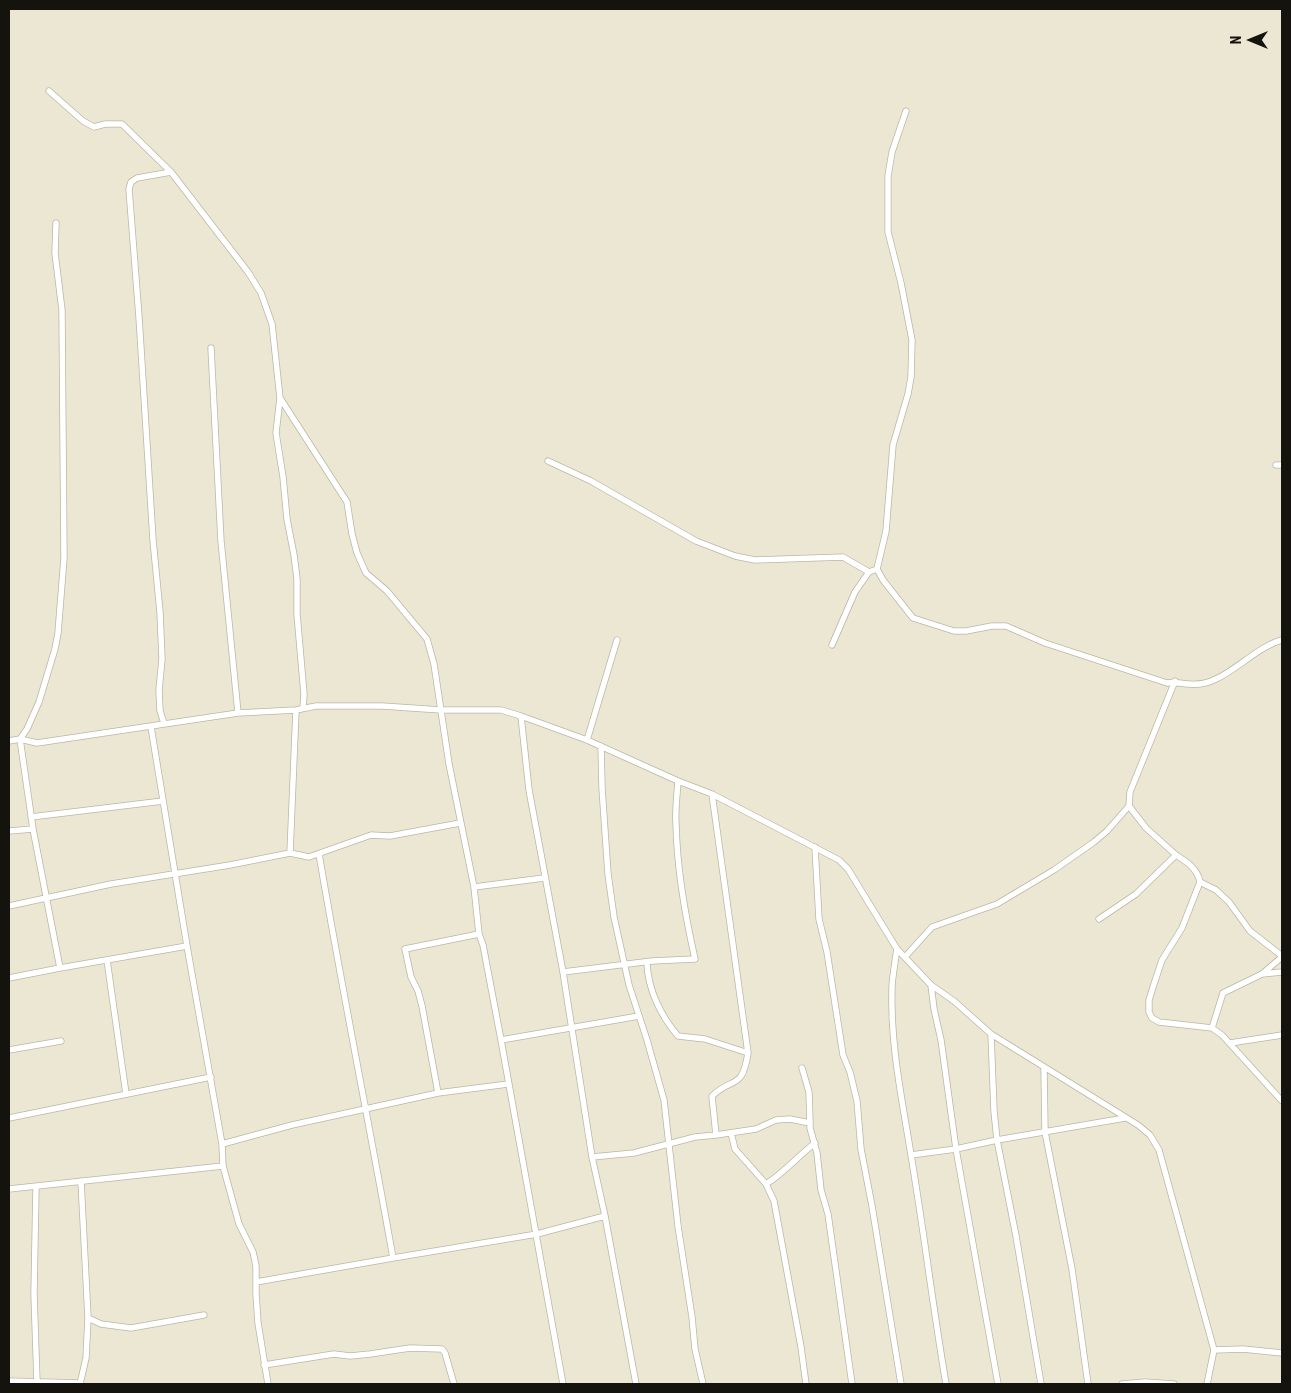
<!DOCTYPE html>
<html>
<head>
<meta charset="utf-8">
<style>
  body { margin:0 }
  #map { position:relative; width:1291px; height:1393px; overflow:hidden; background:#ebe7d3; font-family:"Roboto Condensed",sans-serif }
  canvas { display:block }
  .frame { position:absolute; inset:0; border:10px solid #15130d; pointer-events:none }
  .north { position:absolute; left:1226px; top:15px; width:50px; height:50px; -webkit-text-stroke:4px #ebe7d3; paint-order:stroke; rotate:270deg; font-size:14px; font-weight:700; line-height:20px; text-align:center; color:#15130d }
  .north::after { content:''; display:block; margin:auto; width:18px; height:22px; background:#15130d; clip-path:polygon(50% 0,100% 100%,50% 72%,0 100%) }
</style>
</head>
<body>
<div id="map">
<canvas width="1291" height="1393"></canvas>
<div class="frame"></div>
<div class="north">N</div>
</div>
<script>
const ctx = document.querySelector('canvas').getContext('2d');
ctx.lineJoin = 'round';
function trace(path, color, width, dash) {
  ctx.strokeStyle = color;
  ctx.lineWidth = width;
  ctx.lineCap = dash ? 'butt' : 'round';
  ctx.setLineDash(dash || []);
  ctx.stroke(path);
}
const street = new Path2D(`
  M 49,91 L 83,121 L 94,127 L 105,124 L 122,124 L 171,172 L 248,272 L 261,293 L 272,324 L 280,398 L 347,502 L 352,534 L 357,553 L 366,573 L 387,591 L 427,639 L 434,664 L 449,764 L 474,887 L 479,934 L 483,945 L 501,1040 L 563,1384
  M 906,111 L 892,152 L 888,176 L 888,232 L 901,283 L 912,340 L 911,377 L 908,394 L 893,445 L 886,531 L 877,569 L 883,580 L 913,618 L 954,631 L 966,631 L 992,626 L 1006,626 L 1045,643 L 1167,683 C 1175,681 1180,684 1189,684 C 1198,685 1208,683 1216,679 C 1238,669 1259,646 1282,640
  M 211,348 L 221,541 L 238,713
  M 280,398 L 276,433 L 283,477 L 287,519 L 294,555 L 297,579 L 297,614 L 304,694 L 303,708
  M 548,461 L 591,481 L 696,541 L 735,556 L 755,560 L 843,557 L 869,572 L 877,569
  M 1276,465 L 1282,465
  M 832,645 L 855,592 L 869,572
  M 1175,681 L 1130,792 L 1129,806 L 1146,828 L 1176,855
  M 521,716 L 529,790 L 563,972 L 592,1157 L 605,1216 L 636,1384
  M 164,723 L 160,711 L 159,690 L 162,659 L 160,612 L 153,540 L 139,317 L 129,189 L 131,182 L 137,178 L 171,172
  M 587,740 L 617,640
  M 9,741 L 20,739 L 37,743 L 238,713 L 296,710 L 316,706 L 382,706 L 441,710 L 501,710 L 521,716 L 587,740 L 678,781 L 712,794 L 839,860 L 848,869 L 897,949 L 931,985 L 954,1001 L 991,1034 L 1138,1125 L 1150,1135 L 1159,1150 L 1214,1350 L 1207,1384
  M 601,746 L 602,788 L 608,874 L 614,917 L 629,985 L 647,1040 L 664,1100 L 678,1226 L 692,1317 L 695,1349 L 703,1384
  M 712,794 L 748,1053 C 742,1091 733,1076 712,1096 L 716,1135 L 756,1129 L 776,1120 L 790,1119 L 810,1123 L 810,1128 L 817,1153 L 821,1190 L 828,1214 L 852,1384
  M 31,817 L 163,801
  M 9,831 L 33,829 L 20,739 L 27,729 L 39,702 L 55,649 L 58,633 L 64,558 L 62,310 L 55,253 L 56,223
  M 815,847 L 819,919 L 827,952 L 843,1055 L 850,1072 L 857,1101 L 861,1149 L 872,1206 L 901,1384
  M 290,853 L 296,710
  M 319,854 C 342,989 369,1123 393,1258 L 537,1234 L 605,1216
  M 1200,882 L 1216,890 L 1229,902 L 1250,931 L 1282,956
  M 474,887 L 544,878
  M 9,906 L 111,884 L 230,865 L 290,853 L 309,857 L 371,835 L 390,836 L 460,823
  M 1099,919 L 1136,894 L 1176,855 C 1187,862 1197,868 1200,882 L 1182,928 L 1162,960 L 1154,984 L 1149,1000 L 1149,1012 L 1152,1018 L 1159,1022 L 1212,1028 L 1222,1035 L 1282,1101
  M 897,949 C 895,961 893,974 892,986 C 890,1044 902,1099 911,1155 C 924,1232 933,1308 946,1384
  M 905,957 L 932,927 L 997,904 L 1054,870 L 1094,842 L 1107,831 L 1129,806
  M 107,960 L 126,1094
  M 647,963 C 648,990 661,1016 678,1036 L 705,1039 L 748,1053
  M 60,968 L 187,946
  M 563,972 L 652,961 L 695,959 C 685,915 677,870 676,824 C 675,810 677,796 678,781
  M 1262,974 L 1282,957
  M 9,978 L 60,968 L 33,829
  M 931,985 L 934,1009 L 941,1040 L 956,1149 L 998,1384
  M 1212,1028 L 1223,993 L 1262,974 L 1282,972
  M 991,1034 L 994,1111 L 997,1140 L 1016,1236 L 1041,1384
  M 501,1040 L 639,1016
  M 1230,1043 L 1282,1035
  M 9,1050 L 61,1041
  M 802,1068 L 809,1092 L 810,1123
  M 1044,1069 L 1045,1132 L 1072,1269 L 1088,1384
  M 438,1093 L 422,1006 L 418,991 L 411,977 L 405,949 L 479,934
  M 9,1118 L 211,1077
  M 731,1133 L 735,1149 L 766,1184 L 774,1201 L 801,1347 L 806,1384
  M 222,1144 L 292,1125 L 438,1093 L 508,1084
  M 911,1155 L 956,1149 L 997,1140 L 1125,1118
  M 592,1157 L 634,1153 L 695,1137 L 716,1135
  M 223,1166 L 239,1224 L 253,1252 L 256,1266 L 256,1294 L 258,1323 L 268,1384
  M 766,1184 C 784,1173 798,1156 815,1143
  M 36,1187 L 34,1294 L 37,1382
  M 9,1189 L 223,1166 L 222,1144 L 187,946 L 151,727
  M 256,1282 L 393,1258
  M 88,1318 L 101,1324 L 131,1328 L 204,1315
  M 1214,1350 L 1243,1349 L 1282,1353
  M 264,1365 L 334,1354 L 350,1356 L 370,1354 L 410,1348 L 442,1349 L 445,1353 L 454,1384
  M 9,1381 L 80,1383
  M 80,1384 L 86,1358 L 88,1318 L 81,1181
  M 1122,1384 L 1145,1382 L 1174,1384`);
trace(street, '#bbb7a5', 7);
trace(street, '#fff', 5.5);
</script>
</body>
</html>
